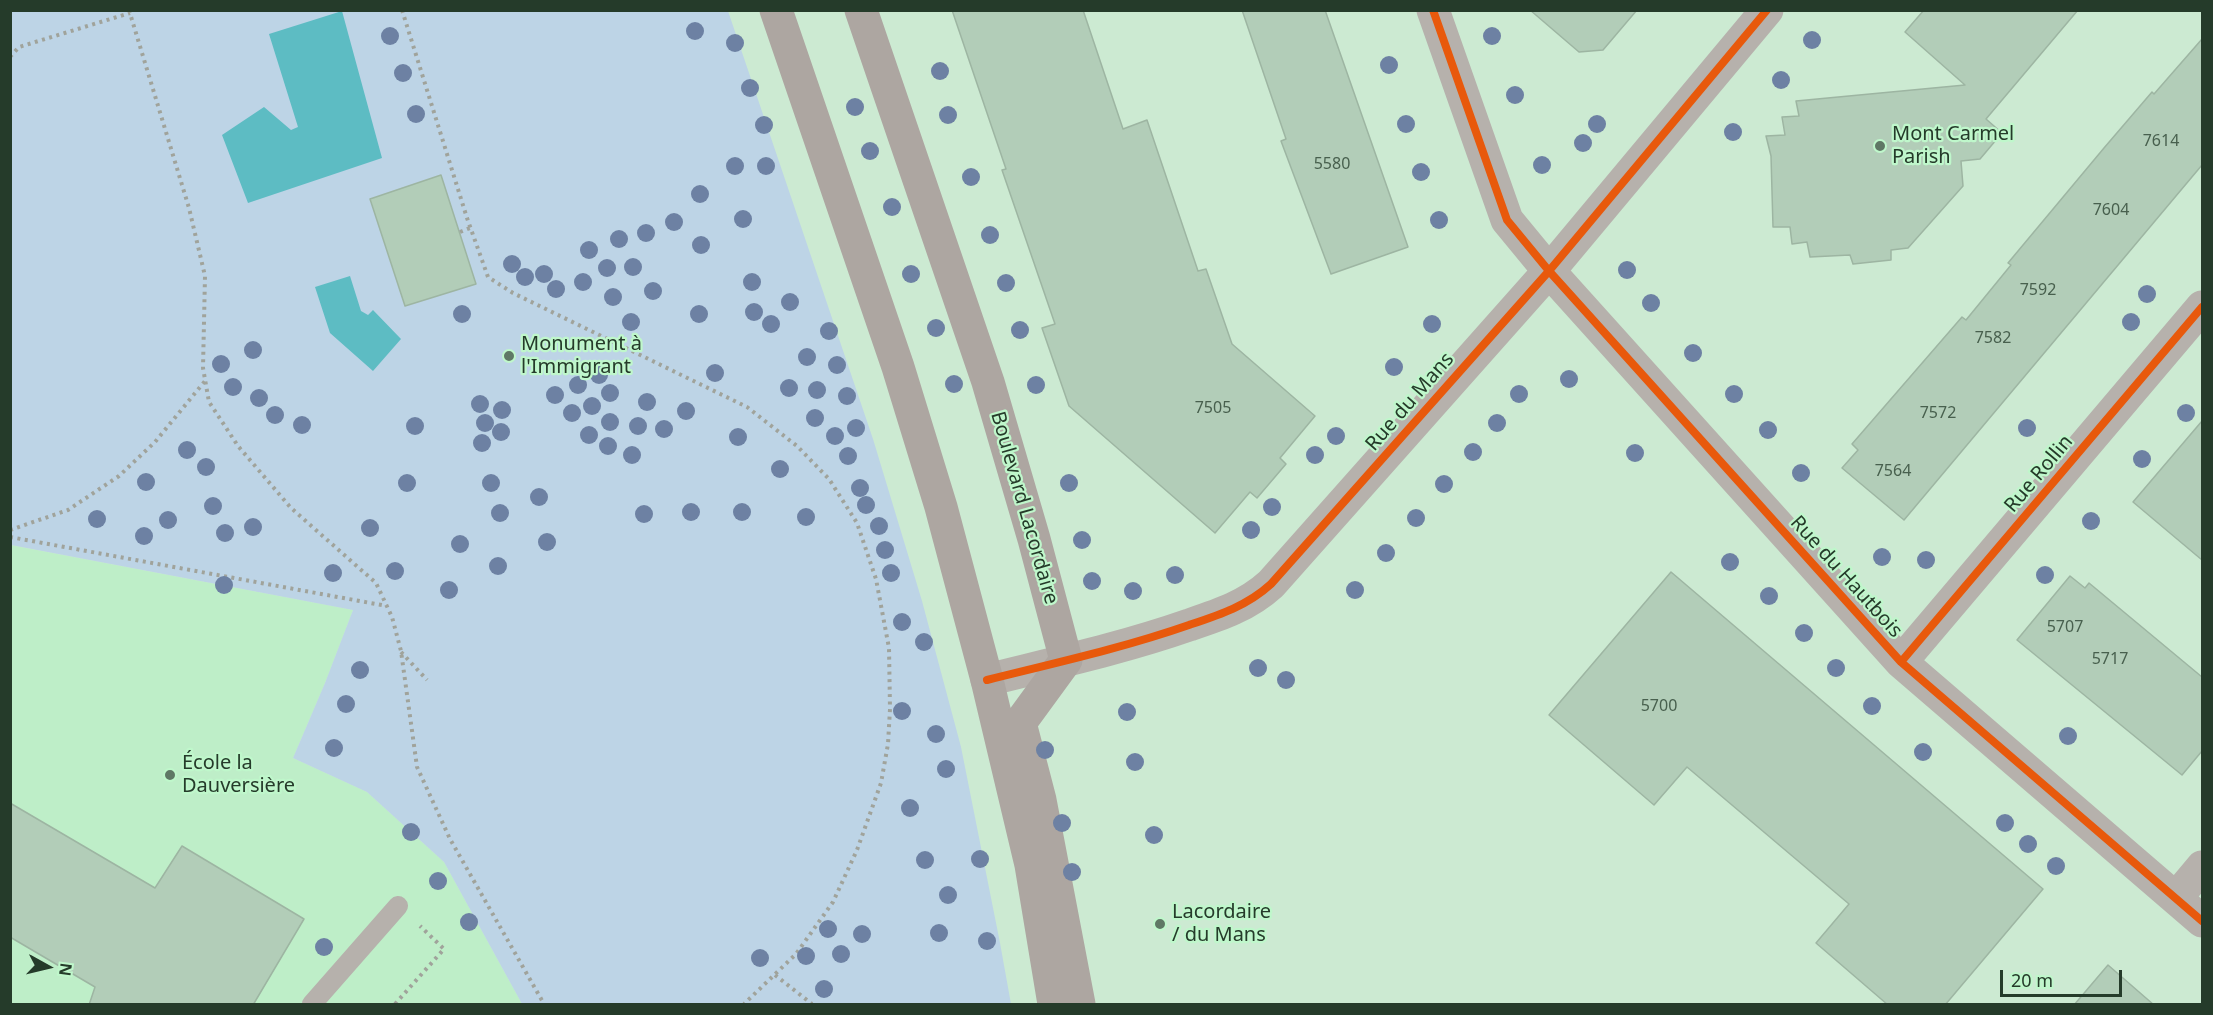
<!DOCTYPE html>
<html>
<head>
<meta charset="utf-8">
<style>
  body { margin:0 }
  #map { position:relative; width:2213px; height:1015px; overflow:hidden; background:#ccead2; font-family:"Noto Sans",sans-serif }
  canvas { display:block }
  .frame { position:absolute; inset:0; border:12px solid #253b2a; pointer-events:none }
  .north { position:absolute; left:18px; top:937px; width:60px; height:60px; -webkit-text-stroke:4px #bff7cb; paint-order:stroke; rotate:98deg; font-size:16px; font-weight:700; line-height:24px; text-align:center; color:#253b2a }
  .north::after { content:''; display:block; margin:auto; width:21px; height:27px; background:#253b2a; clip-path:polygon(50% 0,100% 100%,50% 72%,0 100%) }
  .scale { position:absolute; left:2000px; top:970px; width:122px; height:27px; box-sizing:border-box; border:3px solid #253b2a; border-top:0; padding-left:8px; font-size:18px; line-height:21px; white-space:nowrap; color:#253b2a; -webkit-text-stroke:4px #bff7cb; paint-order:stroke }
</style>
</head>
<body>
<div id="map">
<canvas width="2213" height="1015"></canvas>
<div class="frame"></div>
<div class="north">N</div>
<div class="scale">20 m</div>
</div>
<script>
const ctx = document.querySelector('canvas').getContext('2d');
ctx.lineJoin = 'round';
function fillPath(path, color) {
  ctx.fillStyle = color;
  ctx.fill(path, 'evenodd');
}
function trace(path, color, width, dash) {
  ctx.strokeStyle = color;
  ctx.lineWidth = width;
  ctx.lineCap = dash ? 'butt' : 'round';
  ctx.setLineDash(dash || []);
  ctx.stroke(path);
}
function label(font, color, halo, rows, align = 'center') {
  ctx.font = font + ' "Noto Sans",sans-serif';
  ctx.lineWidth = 4.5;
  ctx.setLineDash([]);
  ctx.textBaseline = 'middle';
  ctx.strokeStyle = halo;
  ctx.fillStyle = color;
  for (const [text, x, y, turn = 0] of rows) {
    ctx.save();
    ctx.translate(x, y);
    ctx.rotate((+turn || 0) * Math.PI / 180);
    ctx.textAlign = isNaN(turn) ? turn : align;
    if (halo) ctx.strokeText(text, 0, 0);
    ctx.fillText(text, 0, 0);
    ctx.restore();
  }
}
fillPath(new Path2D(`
  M 10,545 L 353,610 L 325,683 L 293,758 L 367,792 L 444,862 L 522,1004 L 11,1004 Z`), '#beeec8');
fillPath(new Path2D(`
  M 10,11 L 728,11 L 873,439 L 922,601 L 961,747 L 1000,943 L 1011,1004 L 522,1004 L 444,862 L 367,792 L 293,758 L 325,683 L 353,610 L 11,545 Z`), '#bdd4e6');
fillPath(new Path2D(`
  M 342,11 L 382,158 L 248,203 L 222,135 L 264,107 L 291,130 L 298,127 L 269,34 Z
  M 350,276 L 361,311 L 368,315 L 373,310 L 401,339 L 373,371 L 330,333 L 315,287 Z`), '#5dbcc3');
const building = new Path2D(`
  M 952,10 L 1083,10 L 1123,129 L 1147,120 L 1198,271 L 1206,269 L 1232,344 L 1315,416 L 1280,458 L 1286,464 L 1257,498 L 1250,492 L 1215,533 L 1069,406 L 1042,328 L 1055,324 L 1002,170 L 1006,169 Z
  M 1242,10 L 1325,10 L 1408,247 L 1331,274 L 1281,141 L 1286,139 Z
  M 1530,10 L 1637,10 L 1603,50 L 1579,52 Z
  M 1924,10 L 2078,10 L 1986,119 L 2002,133 L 1980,159 L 1961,161 L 1963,186 L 1908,248 L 1891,250 L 1891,260 L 1853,264 L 1850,255 L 1810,257 L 1807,242 L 1792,244 L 1790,227 L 1773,227 L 1771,156 L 1766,136 L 1785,135 L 1782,117 L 1799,116 L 1796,101 L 1965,85 L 1905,32 Z
  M 2202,39 L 2202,165 L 1904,520 L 1842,468 L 1858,450 L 1852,444 L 1962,317 L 1966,320 L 2011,265 L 2008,263 L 2104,148 L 2152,92 L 2154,94 Z
  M 441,175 L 476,284 L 405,306 L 370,199 Z
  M 2202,421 L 2202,560 L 2133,502 Z
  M 1671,572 L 2043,889 L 1945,1005 L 1888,1005 L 1816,943 L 1849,904 L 1687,767 L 1654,805 L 1549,715 Z
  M 2070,576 L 2085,588 L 2089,583 L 2202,677 L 2202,751 L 2182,775 L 2017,640 Z
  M 10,803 L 155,888 L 182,846 L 304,919 L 253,1005 L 89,1005 L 95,987 L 10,937 Z
  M 2108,965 L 2154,1005 L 2074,1005 Z`);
fillPath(building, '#b2cdb8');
trace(building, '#9db5a2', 1.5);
trace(new Path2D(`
  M 129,10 L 189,208 L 205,276 L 203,368 L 209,402 L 238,446 L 291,508 L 376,583 L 392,617 L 401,651 L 417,767 L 450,839 L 544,1004
  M 402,10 L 467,218 L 488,277 L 513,293 L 747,407 L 797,446 L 829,479 L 857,523 L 876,579 L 889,648 L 890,709 L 888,744 L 881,783 L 857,850 L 833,902 L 796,954 L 744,1004
  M 10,57 L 19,47 L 130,13
  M 460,232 L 470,228
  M 10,530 L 68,510 L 119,476 L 155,442 L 205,381
  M 10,537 L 387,606
  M 401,652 L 427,680
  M 775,975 L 812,1004
  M 395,1004 L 444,949 L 420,926`), '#a0a39b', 4, [3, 4.5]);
trace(new Path2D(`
  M 312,1004 L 398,906`), '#b6b1ac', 20);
trace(new Path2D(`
  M 1433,10 L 1507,220 L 1549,271 L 1901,662 L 2202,921
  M 1901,662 L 2202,307
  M 987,680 C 1055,663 1123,648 1189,625 C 1219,615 1247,606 1271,584 L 1549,271 L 1767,10
  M 2176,898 L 2202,867`), '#b6b1ac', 33);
trace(new Path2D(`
  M 776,10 L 898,367 L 941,507 L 987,680 L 1031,865 L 1054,1004
  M 861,10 L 988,382 L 1034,539 L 1066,660 L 1020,723 L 1040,800 L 1079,1004`), '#ada6a1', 33);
trace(new Path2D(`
  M 1433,10 L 1507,220 L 1549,271 L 1901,662 L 2202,921
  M 1901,662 L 2202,307
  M 987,680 C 1055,663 1123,648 1189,625 C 1219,615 1247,606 1271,584 L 1549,271 L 1767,10`), '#e8590c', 8);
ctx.fillStyle = '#6d81a3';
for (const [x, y] of [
  [695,31],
  [390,36],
  [1492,36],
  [1812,40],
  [735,43],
  [1389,65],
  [940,71],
  [403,73],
  [1781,80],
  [750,88],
  [1515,95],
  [855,107],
  [416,114],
  [948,115],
  [1406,124],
  [1597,124],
  [764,125],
  [1733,132],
  [1583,143],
  [870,151],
  [1542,165],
  [735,166],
  [766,166],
  [1421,172],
  [971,177],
  [700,194],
  [892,207],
  [743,219],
  [1439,220],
  [674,222],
  [646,233],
  [990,235],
  [619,239],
  [701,245],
  [589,250],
  [512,264],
  [633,267],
  [607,268],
  [1627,270],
  [544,274],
  [911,274],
  [525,277],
  [583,282],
  [752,282],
  [1006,283],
  [556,289],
  [653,291],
  [2147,294],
  [613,297],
  [790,302],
  [1651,303],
  [754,312],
  [462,314],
  [699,314],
  [631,322],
  [2131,322],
  [771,324],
  [1432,324],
  [936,328],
  [1020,330],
  [829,331],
  [253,350],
  [1693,353],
  [807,357],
  [221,364],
  [837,365],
  [1394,367],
  [715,373],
  [599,375],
  [1569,379],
  [954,384],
  [578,385],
  [1036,385],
  [233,387],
  [789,388],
  [817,390],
  [610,393],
  [1519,394],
  [1734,394],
  [555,395],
  [847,396],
  [259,398],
  [647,402],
  [480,404],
  [592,406],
  [502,410],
  [686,411],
  [572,413],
  [2186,413],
  [275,415],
  [815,418],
  [610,422],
  [485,423],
  [1497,423],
  [302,425],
  [415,426],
  [638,426],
  [856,428],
  [2027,428],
  [664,429],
  [1768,430],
  [501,432],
  [589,435],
  [835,436],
  [1336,436],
  [738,437],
  [482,443],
  [608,446],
  [187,450],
  [1473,452],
  [1635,453],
  [632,455],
  [1315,455],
  [848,456],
  [2142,459],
  [206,467],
  [780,469],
  [1801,473],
  [146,482],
  [407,483],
  [491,483],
  [1069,483],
  [1444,484],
  [860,488],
  [539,497],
  [866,505],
  [213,506],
  [1272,507],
  [691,512],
  [742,512],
  [500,513],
  [644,514],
  [806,517],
  [1416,518],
  [97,519],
  [168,520],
  [2091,521],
  [879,526],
  [253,527],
  [370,528],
  [1251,530],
  [225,533],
  [144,536],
  [1082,540],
  [547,542],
  [460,544],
  [885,550],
  [1386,553],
  [1882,557],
  [1926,560],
  [1730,562],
  [498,566],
  [395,571],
  [333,573],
  [891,573],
  [1175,575],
  [2045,575],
  [1092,581],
  [224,585],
  [449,590],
  [1355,590],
  [1133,591],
  [1769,596],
  [902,622],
  [1804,633],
  [924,642],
  [1258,668],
  [1836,668],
  [360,670],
  [1286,680],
  [346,704],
  [1872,706],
  [902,711],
  [1127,712],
  [936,734],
  [2068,736],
  [334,748],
  [1045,750],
  [1923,752],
  [1135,762],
  [946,769],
  [910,808],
  [1062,823],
  [2005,823],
  [411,832],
  [1154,835],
  [2028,844],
  [980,859],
  [925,860],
  [2056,866],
  [1072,872],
  [438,881],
  [948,895],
  [469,922],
  [828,929],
  [939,933],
  [862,934],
  [987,941],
  [324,947],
  [841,954],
  [806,956],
  [760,958],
  [824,989]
]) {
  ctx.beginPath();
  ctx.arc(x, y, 9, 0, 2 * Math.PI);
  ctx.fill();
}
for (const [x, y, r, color] of [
  [1880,146,6,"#5f7865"],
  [509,356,6,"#5f7865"],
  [170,775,6,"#5f7865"],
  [1160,924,6,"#5f7865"]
]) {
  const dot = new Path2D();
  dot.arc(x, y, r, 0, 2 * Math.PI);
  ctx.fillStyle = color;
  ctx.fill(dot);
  trace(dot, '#bff7cb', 2);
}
label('16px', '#48604e', null, [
  ["7614",2161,141],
  ["5580",1332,164],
  ["7604",2111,210],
  ["7592",2038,290],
  ["7582",1993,338],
  ["7505",1213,408],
  ["7572",1938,413],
  ["7564",1893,471],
  ["5707",2065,627],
  ["5717",2110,659],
  ["5700",1659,706]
]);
label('20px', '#253b2a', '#bff7cb', [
  ["Mont Carmel",1892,134],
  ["Parish",1892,157],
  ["Monument à",521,344],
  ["l'Immigrant",521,367],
  ["École la",182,763],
  ["Dauversière",182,786],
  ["Lacordaire",1172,912],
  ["/ du Mans",1172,935]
], 'left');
label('20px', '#253b2a', '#bff7cb', [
  ["Rue du Mans",1410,402,-49],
  ["Rue Rollin",2039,474,-50],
  ["Boulevard Lacordaire",1024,508,74],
  ["Rue du Hautbois",1846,577,48]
]);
</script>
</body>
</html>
